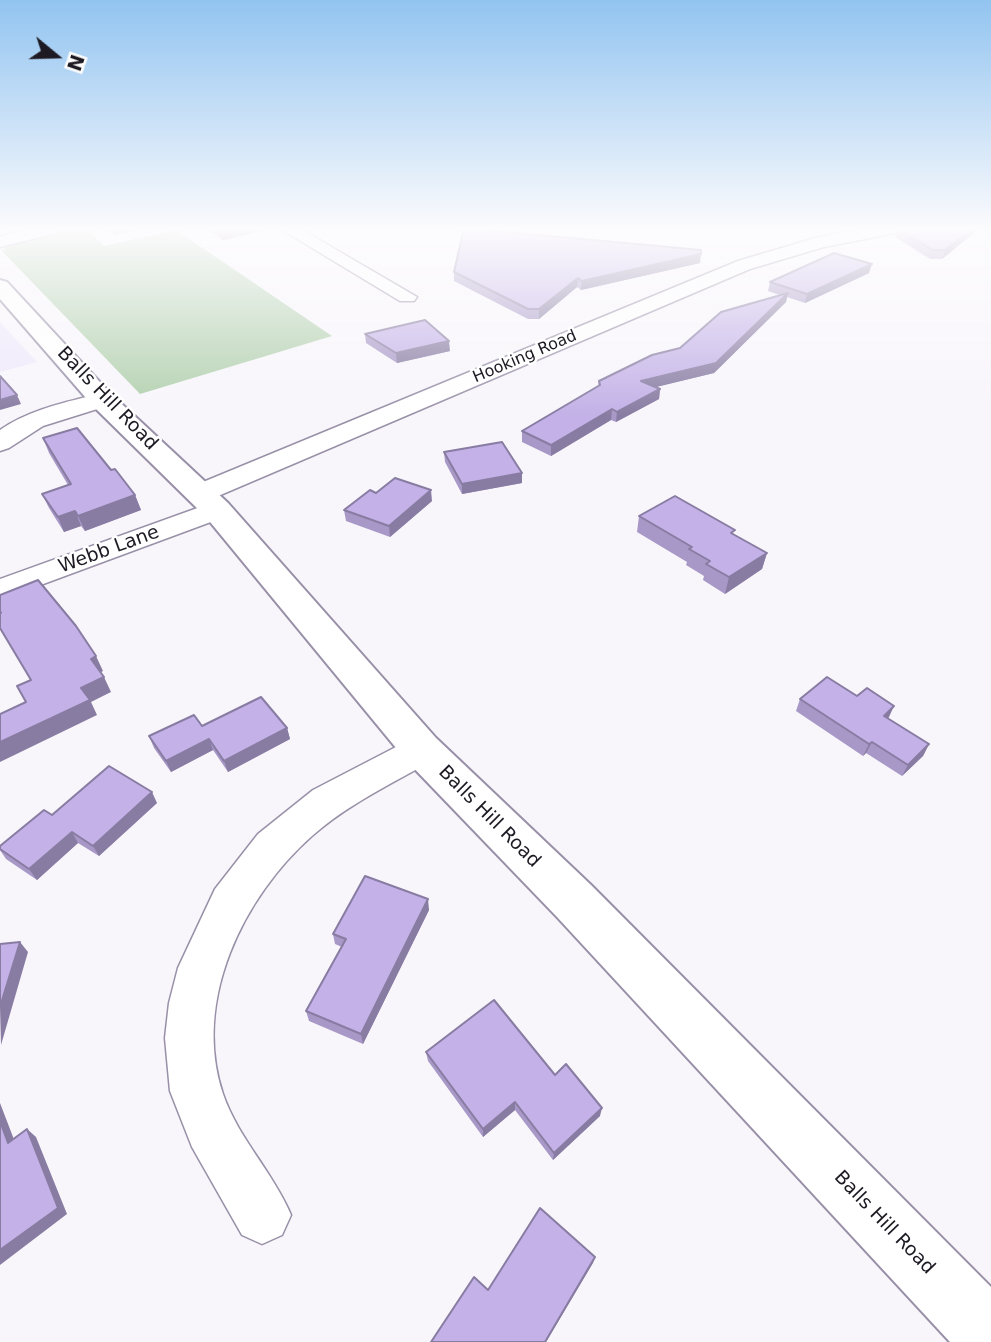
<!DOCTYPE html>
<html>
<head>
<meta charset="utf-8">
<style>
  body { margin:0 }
  #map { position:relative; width:991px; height:1342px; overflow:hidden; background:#f8f6fb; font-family:"DejaVu Sans",sans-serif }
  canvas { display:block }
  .north { position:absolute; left:21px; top:21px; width:70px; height:70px; -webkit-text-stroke:5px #fff; paint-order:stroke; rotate:109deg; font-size:19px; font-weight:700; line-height:28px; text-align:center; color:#1d1a23 }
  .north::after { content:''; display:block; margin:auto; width:24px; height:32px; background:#1d1a23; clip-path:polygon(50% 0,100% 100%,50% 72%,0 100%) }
</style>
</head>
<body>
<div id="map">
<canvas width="991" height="1342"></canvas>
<div class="north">N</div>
</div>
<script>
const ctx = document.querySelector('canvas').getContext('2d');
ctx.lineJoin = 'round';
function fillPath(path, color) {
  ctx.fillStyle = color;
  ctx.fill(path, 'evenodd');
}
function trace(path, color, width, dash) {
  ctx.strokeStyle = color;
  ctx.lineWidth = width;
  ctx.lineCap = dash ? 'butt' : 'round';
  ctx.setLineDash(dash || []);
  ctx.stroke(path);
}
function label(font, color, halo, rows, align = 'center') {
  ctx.font = font + ' "DejaVu Sans",sans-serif';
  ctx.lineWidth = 5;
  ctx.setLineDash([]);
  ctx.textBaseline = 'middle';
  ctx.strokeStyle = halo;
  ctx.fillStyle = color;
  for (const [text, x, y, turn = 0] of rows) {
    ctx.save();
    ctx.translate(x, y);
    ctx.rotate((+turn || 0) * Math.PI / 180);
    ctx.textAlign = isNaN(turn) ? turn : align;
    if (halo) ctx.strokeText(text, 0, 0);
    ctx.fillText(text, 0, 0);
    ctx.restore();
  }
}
fillPath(new Path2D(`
  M 0,322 L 37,362 L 0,372 Z`), '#efe8fb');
fillPath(new Path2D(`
  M 74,228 L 85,228 L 104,246 L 176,230 L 332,336 L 140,394 L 2,251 L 10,244 Z`), '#b2d0ae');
const street = new Path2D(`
  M 34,228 L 62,228 L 60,232 L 0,247 L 0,237 Z
  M 279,228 L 299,228 L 417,297 L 414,301 L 400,301 Z
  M 867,228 L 903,228 L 901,232 L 824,247 L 750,269 L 211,499 L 191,499 L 187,493 L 191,487 L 738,261 L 815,238 Z
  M 102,393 L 110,395 L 114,400 L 110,405 L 43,426 L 9,448 L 0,451 L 0,430 C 30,409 67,402 102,393 Z
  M 217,501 L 227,504 L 231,510 L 227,516 L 0,600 L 0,579 Z
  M 421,734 L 435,739 L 440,749 L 435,759 C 393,783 348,804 312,836 C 243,897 192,1001 223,1094 C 238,1138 273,1172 291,1215 L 282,1235 L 262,1244 L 242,1235 L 192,1147 L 170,1091 L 165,1038 L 169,1003 L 178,968 L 215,889 L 258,834 L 313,790 Z`);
const secondary = new Path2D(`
  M 0,280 L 7,282 L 111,394 L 228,503 L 436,738 L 591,885 L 991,1287 L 991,1342 L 950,1342 L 557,917 L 406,760 L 206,517 L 93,406 L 0,299 Z`);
trace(street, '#9990a8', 3);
trace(secondary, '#9990a8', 4);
fillPath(street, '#fff');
fillPath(secondary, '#fff');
fillPath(new Path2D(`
  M 107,228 L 147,228 L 114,235 Z
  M 205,228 L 273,228 L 223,240 Z
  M 898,228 L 980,228 L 942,259 L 930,259 L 895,237 Z
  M 700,263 L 581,290 L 577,287 L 539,319 L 528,319 L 454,281 L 454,272 Z
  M 869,273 L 805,303 L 787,297 L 786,302 L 714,373 L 655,387 L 660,389 L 659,399 L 616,422 L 611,420 L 551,456 L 522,442 L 522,431 L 598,386 L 599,381 L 680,348 L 780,295 L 768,291 L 770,282 Z
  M 365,334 L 450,351 L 397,363 L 366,343 Z
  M 43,438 L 135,495 L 141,510 L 85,531 L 81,526 L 64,532 L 49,508 L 42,494 L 68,485 L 49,453 Z
  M 444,452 L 522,483 L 462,494 L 445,462 Z
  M 376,493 L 432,501 L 390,537 L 346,521 L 344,510 Z
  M 639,516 L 734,535 L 767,553 L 762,569 L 725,594 L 703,580 L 704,576 L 686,565 L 687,562 L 637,532 Z
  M 800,699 L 889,717 L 888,718 L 929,744 L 923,756 L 902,776 L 866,753 L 863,756 L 796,711 Z
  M 202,726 L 287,728 L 290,739 L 228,772 L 213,750 L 171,772 L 154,748 L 149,736 Z
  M 157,803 L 99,856 L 78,843 L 37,880 L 6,859 L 0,850 L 0,846 L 52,815 Z
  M 429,910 L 363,1044 L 309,1021 L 306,1011 L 342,947 L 335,944 L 333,934 Z
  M 426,1052 L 555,1075 L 600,1116 L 553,1160 L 515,1110 L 483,1137 L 428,1061 Z`), '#a898c7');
fillPath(new Path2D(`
  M 112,228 L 147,228 L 114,235 Z
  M 235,228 L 273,228 L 223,240 L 221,231 Z
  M 973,228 L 980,228 L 942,259 L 945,250 Z
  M 701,254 L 700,263 L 581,290 L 582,281 Z
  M 872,264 L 869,273 L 805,303 L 807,294 Z
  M 578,278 L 577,287 L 539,319 L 539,309 Z
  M 788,293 L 786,302 L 714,373 L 640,391 L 641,381 Z
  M 449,341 L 450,351 L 397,363 L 396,353 Z
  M 660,389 L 659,399 L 616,422 L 617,412 Z
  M 17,395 L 21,404 L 0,410 L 0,400 Z
  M 612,409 L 611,420 L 551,456 L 551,445 Z
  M 522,473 L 522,483 L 462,494 L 462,484 Z
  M 431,490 L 432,501 L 390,537 L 389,526 Z
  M 135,495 L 141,510 L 85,531 L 78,516 Z
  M 75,511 L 81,526 L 64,532 L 58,517 Z
  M 767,553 L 762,569 L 725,594 L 729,577 Z
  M 96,656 L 103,671 L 98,674 L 91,659 Z
  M 104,677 L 111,692 L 91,702 L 97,715 L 0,762 L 0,742 L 81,688 Z
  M 894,706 L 889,717 L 878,727 L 884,716 Z
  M 287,728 L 290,739 L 228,772 L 224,761 Z
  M 209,739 L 213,750 L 171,772 L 166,761 Z
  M 872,742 L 866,753 L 863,756 L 869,744 Z
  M 929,744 L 923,756 L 902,776 L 908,765 Z
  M 152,792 L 157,803 L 99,856 L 93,846 Z
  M 72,832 L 78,843 L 37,880 L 29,869 Z
  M 428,899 L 429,910 L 363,1044 L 361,1034 Z
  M 20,942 L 28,952 L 1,1045 L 0,1007 Z
  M 515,1102 L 515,1110 L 483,1137 L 483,1129 Z
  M 0,1103 L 18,1150 L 8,1143 L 0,1121 Z
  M 602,1108 L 600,1116 L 553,1160 L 554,1153 Z
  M 27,1129 L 36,1137 L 67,1214 L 0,1265 L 0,1250 Z
  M 595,1257 L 593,1263 L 546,1342 L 545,1342 Z`), '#887ca2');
const building = new Path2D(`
  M 216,228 L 235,228 L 221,231 Z
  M 464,228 L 701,250 L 701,254 L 582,281 L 578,278 L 539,309 L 528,309 L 454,272 Z
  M 898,228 L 973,228 L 945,250 L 933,250 L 897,229 Z
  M 834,253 L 872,264 L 807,294 L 770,282 Z
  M 788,293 L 716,363 L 641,381 L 660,389 L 617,412 L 612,409 L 551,445 L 522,431 L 600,385 L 599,381 L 652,355 L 680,348 L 721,312 Z
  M 425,320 L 449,341 L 396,353 L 365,334 Z
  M 0,376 L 17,395 L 0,400 Z
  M 77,428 L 111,470 L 115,469 L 135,495 L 78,516 L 75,511 L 58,517 L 42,494 L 71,484 L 43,438 Z
  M 502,442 L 522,473 L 462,484 L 444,452 Z
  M 395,478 L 431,490 L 389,526 L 344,510 L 370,490 L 376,493 Z
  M 675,496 L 735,530 L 731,533 L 767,553 L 729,577 L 706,564 L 710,561 L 689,549 L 692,547 L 639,516 Z
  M 38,580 L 76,626 L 96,656 L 91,659 L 104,677 L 81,688 L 90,700 L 0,742 L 0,714 L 26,702 L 17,686 L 31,680 L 0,628 L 0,613 L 1,613 L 0,611 L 0,595 Z
  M 827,677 L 857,696 L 867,688 L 894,706 L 884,716 L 929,744 L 908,765 L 872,742 L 869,744 L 800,699 Z
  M 261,697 L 287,728 L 224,761 L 209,739 L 166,761 L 149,736 L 194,715 L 202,726 Z
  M 109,766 L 152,792 L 93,846 L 72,832 L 29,869 L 0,849 L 0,846 L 44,810 L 52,815 Z
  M 365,876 L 428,899 L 361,1034 L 306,1011 L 346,939 L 333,934 Z
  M 20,942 L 0,1007 L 0,944 Z
  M 494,1000 L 555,1075 L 566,1064 L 602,1108 L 554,1153 L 515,1102 L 483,1129 L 426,1052 Z
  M 0,1121 L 8,1143 L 27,1129 L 58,1208 L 0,1250 Z
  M 540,1208 L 595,1257 L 545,1342 L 431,1342 L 474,1277 L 488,1290 Z`);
fillPath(building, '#c3b1e7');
trace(building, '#887ca2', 2);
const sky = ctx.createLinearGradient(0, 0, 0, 416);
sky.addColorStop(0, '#92c4f0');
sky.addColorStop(0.55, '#fcfbfd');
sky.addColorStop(1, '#fcfbfd00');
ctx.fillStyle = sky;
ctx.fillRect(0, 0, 991, 416);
label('16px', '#1d1a23', '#fff', [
  ["Hooking Road",525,357,-23]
]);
label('19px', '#1d1a23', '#fff', [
  ["Balls Hill Road",107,399,46],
  ["Webb Lane",109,550,-20],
  ["Balls Hill Road",489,817,45],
  ["Balls Hill Road",884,1223,46]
]);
</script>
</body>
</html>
